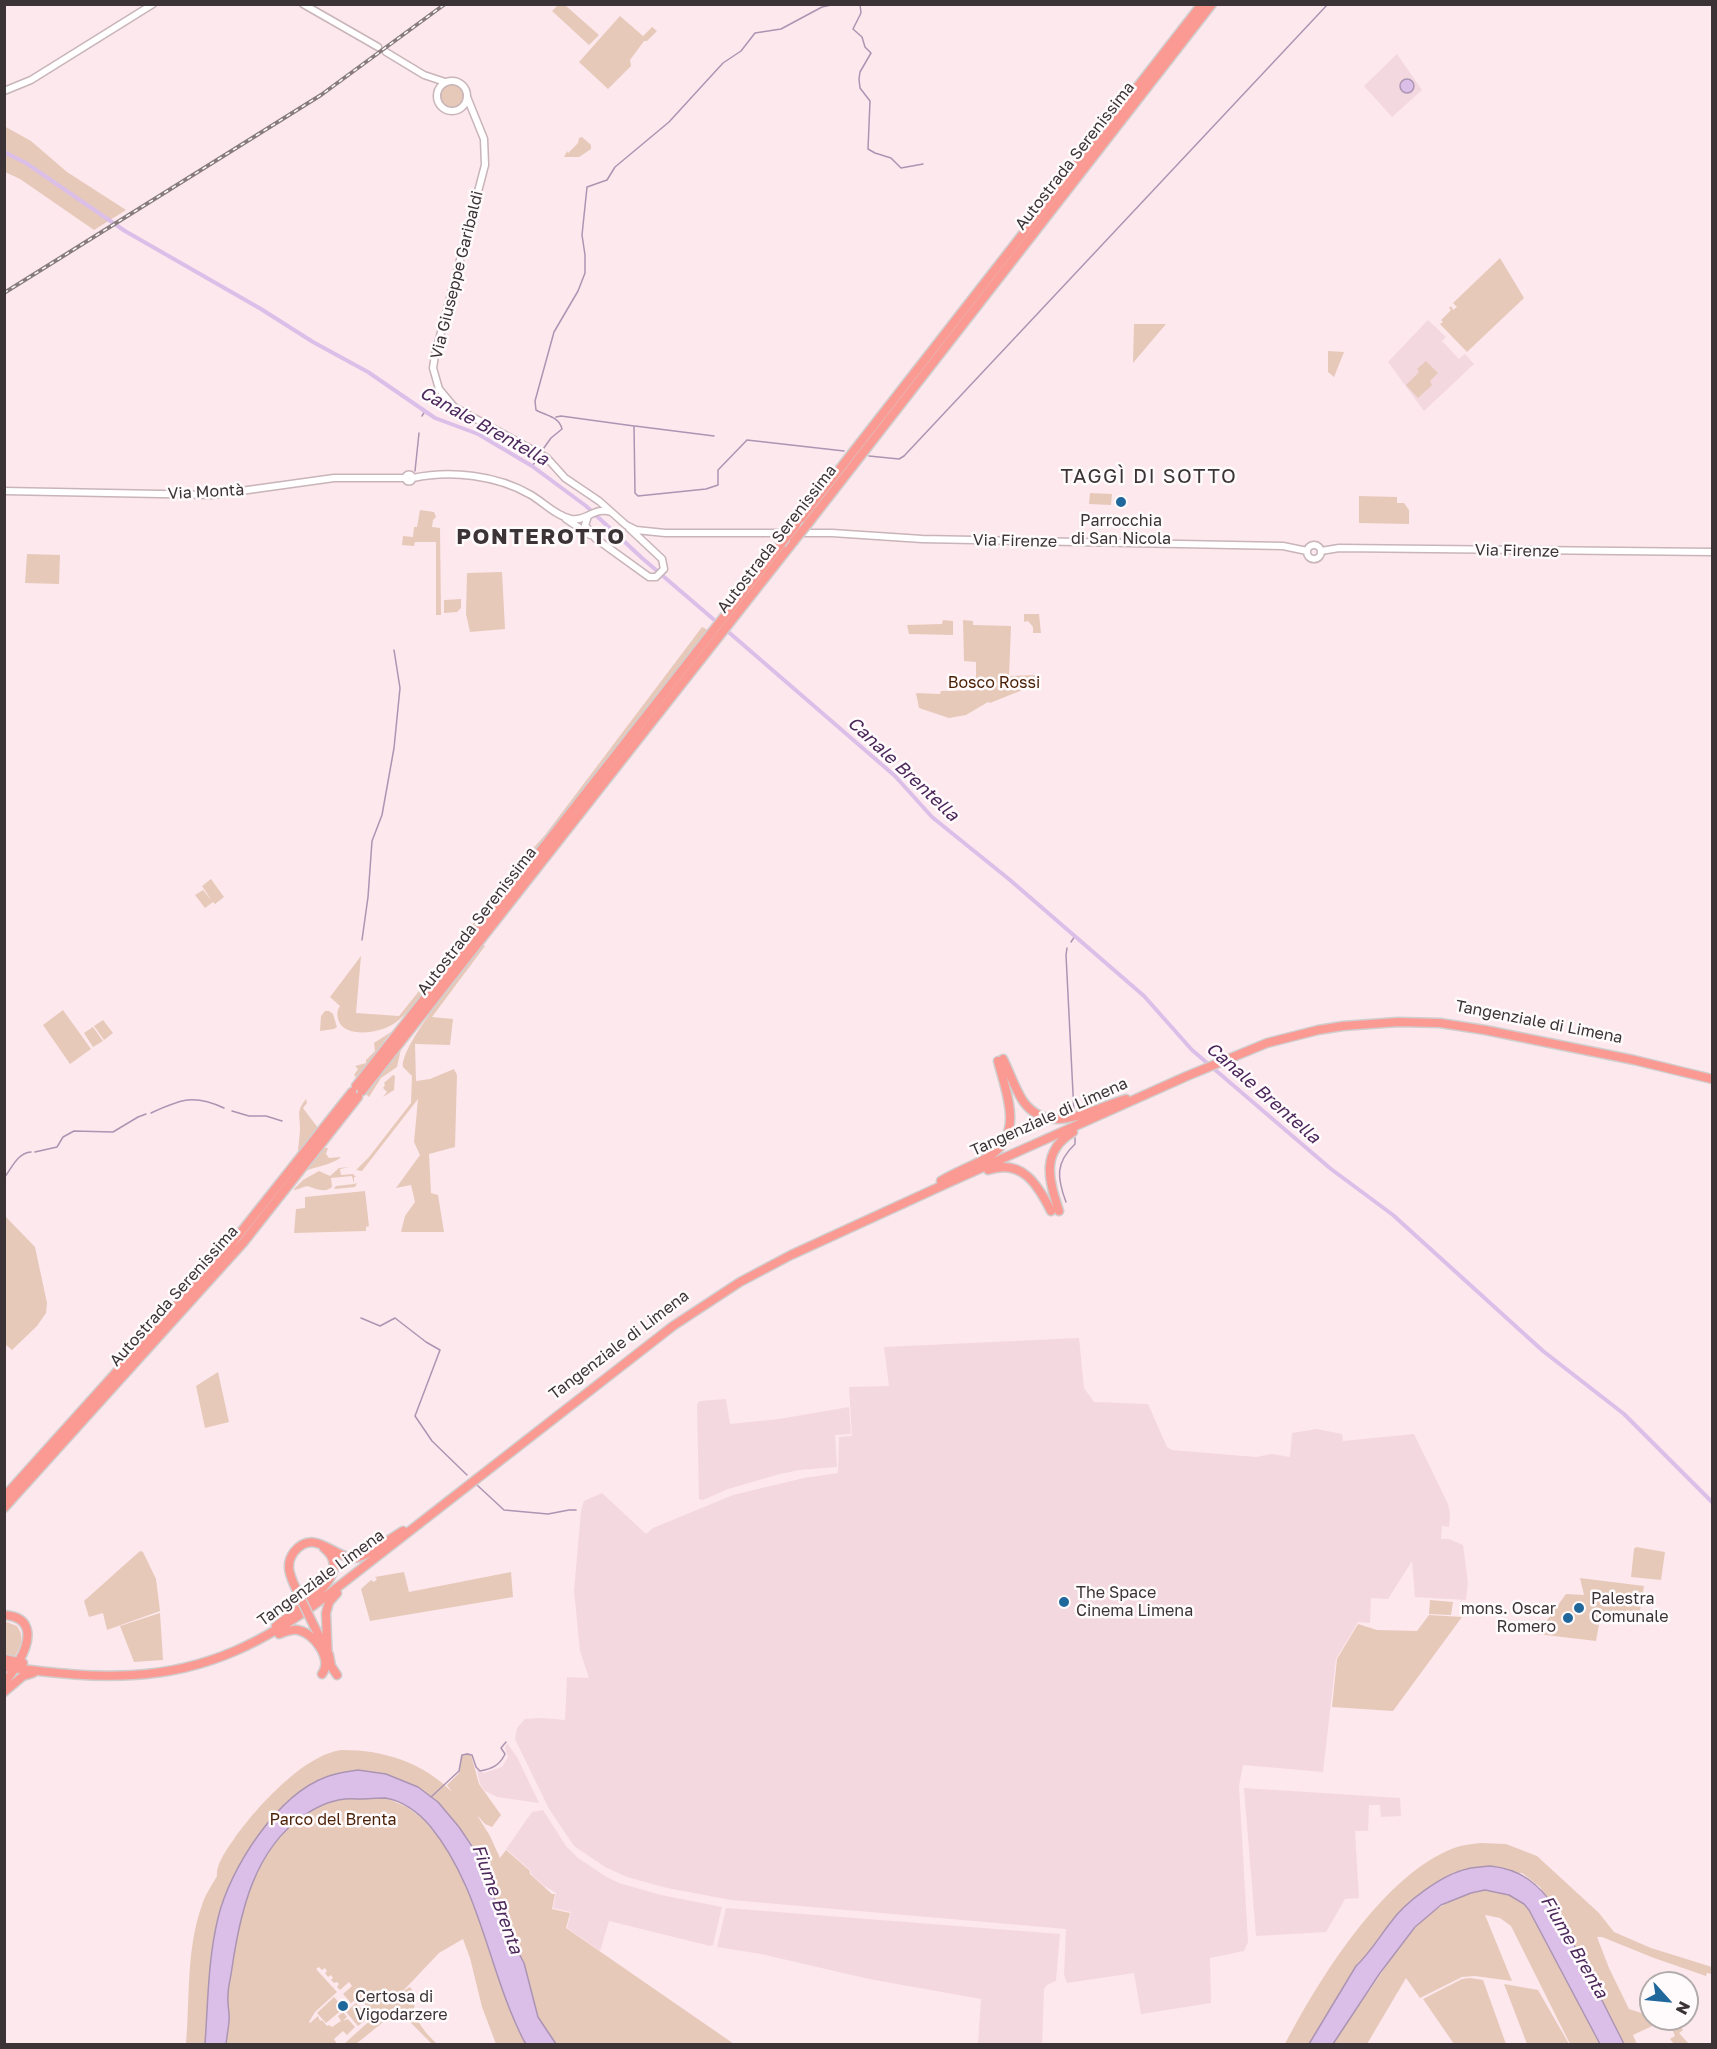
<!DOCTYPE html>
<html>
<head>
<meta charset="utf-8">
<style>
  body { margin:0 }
  #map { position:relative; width:1717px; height:2049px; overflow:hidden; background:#fde8ed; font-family:"Golos Text",sans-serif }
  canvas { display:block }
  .frame { position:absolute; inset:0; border:6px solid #3b3335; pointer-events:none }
  .north { position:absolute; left:1639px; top:1971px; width:60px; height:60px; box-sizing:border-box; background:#fffbfc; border:2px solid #b1abac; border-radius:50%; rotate:117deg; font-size:16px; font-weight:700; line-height:24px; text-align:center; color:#3b3335 }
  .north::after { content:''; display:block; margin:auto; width:21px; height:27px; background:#20679b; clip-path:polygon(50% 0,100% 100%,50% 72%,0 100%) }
</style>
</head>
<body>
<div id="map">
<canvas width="1717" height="2049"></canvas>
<div class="frame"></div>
<div class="north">N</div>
</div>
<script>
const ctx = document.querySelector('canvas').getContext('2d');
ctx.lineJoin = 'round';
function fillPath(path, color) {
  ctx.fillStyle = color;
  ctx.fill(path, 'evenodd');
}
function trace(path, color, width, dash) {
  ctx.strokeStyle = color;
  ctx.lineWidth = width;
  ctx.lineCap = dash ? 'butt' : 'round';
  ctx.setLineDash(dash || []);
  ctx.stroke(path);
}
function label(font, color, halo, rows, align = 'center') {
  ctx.font = font + ' "Golos Text",sans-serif';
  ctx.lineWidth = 5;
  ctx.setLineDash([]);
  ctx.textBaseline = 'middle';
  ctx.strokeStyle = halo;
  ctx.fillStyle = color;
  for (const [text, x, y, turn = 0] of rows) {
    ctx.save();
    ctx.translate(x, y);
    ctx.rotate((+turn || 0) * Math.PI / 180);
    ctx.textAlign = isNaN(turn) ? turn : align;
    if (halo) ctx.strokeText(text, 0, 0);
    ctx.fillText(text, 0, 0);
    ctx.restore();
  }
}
fillPath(new Path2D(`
  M 1397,54 L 1422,90 L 1392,117 L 1364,86 Z
  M 1428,320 L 1446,337 L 1442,341 L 1459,359 L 1465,354 L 1474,364 L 1424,411 L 1388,362 Z
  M 1079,1338 L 1084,1388 L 1094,1402 L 1148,1404 L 1167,1447 L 1172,1450 L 1256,1457 L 1272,1454 L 1290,1457 L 1292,1433 L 1317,1429 L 1342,1434 L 1343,1441 L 1414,1434 L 1448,1504 L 1450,1514 L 1449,1527 L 1442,1526 L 1441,1539 L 1449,1539 L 1463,1545 L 1468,1583 L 1466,1600 L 1415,1597 L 1412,1561 L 1388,1599 L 1371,1598 L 1370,1623 L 1358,1622 L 1336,1659 L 1323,1772 L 1243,1765 L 1239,1786 L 1248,1942 L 1244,1951 L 1210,1958 L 1211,2003 L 1141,2014 L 1134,1973 L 1067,1983 L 1064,1975 L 1066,1929 L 731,1900 L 667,1888 L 627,1877 L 605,1867 L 574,1846 L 549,1809 L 515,1739 L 517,1728 L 525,1719 L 541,1718 L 565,1720 L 567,1677 L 589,1678 L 580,1651 L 574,1591 L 581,1511 L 584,1501 L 602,1493 L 646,1534 L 653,1528 L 733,1495 L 804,1478 L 838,1473 L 839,1437 L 852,1436 L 849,1387 L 889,1386 L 884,1347 Z
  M 726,1399 L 730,1424 L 779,1419 L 849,1407 L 851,1434 L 835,1435 L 837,1467 L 800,1470 L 780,1474 L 728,1489 L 703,1500 L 699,1499 L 697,1404 L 700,1401 Z
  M 507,1743 L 517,1757 L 539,1803 L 497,1797 L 485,1791 L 480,1784 L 477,1770 L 484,1773 L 502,1767 L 508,1757 L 505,1748 Z
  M 1244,1788 L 1400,1798 L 1401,1816 L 1381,1817 L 1380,1805 L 1369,1805 L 1368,1831 L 1355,1831 L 1359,1898 L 1345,1899 L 1326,1932 L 1256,1936 Z
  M 543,1810 L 566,1846 L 578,1858 L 605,1876 L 619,1883 L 661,1895 L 722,1907 L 713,1945 L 710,1946 L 609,1921 L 600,1951 L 567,1928 L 571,1912 L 553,1908 L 556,1893 L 543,1885 L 531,1874 L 531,1871 L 506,1849 L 532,1812 Z
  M 726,1908 L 1060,1934 L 1056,1981 L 1047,1985 L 1044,1989 L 1042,2044 L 978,2044 L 981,1999 L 869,1979 L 761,1954 L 717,1947 Z`), '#f4d8df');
fillPath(new Path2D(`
  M 558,5 L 566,6 L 599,35 L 589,45 L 552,11 Z
  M 620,16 L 643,36 L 652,27 L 657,31 L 647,41 L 644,41 L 630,60 L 631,66 L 608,89 L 579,62 Z
  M439 96a13 13 0 1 1 26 0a13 13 0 1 1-26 0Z
  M 4,126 L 31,141 L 67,172 L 126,210 L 94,230 L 20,179 L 5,172 Z
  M 582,137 L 591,145 L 591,149 L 579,157 L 564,157 L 567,151 L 568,153 L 578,143 L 579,138 Z
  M 1500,258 L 1524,298 L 1467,352 L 1440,324 L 1443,322 L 1441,320 L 1451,310 L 1449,308 L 1451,306 L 1453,310 L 1457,307 L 1453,303 Z
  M 1134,324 L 1166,324 L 1133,363 Z
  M 1328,351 L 1344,352 L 1334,377 L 1328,372 Z
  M 1426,361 L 1438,373 L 1430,381 L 1432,385 L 1418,398 L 1406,385 L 1419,372 L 1417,369 Z
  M 1090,493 L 1112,494 L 1111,505 L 1089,504 Z
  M 1359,496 L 1397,497 L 1397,503 L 1404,503 L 1409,510 L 1409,524 L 1359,523 Z
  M 420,510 L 434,512 L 436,517 L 433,520 L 432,527 L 440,528 L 441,615 L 436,615 L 436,542 L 415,542 L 414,546 L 402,545 L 403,536 L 413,537 L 414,527 L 417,527 Z
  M 27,554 L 60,555 L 59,584 L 25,583 Z
  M 502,572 L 505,629 L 470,632 L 466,614 L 467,573 Z
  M 461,599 L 461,608 L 457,612 L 444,613 L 444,600 Z
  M 1024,614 L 1039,614 L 1041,633 L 1033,633 L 1033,627 L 1028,621 L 1024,622 Z
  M 943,620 L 953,621 L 953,635 L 909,634 L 907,625 L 942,624 Z
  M 963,620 L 973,621 L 973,625 L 1011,626 L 1009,676 L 1038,675 L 1035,685 L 990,703 L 988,702 L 966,715 L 949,718 L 919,708 L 916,693 L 940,694 L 941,691 L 976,690 L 976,662 L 964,661 Z
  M 702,627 L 708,630 L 531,857 L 501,891 L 487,911 L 410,1009 C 401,1019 392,1027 379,1030 C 367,1034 342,1035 338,1019 C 337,1014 337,1010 340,1006 L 330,997 L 361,956 L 356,1013 L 399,1016 L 491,901 L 509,875 L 545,835 Z
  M 211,879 L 224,897 L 215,904 L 213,902 L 205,908 L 195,895 L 203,890 L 212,901 L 202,886 Z
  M 483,945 L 485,946 L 432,1017 L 453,1019 L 450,1045 L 415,1044 L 416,1081 L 430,1079 L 454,1069 L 457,1075 L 455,1147 L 429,1154 L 431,1193 L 438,1195 L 444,1232 L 401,1232 L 405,1216 L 415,1202 L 411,1185 L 396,1188 L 420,1155 L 414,1142 L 418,1099 L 362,1171 L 356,1170 L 369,1157 L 411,1103 L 412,1076 L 403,1067 C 400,1045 467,965 483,945 Z
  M 63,1010 L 91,1049 L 70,1064 L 43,1025 Z
  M 325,1011 L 329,1011 L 333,1014 L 337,1027 L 334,1029 L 320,1031 L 321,1016 Z
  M 103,1020 L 113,1033 L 104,1040 L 94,1026 Z
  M 93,1027 L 103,1041 L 93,1047 L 84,1033 Z
  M 391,1032 L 357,1078 L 354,1075 L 358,1069 L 355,1066 L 366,1063 L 366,1060 L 375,1051 L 374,1043 Z
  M 401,1049 L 397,1067 L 381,1078 L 369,1097 L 366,1094 Z
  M 393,1075 L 395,1076 L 394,1090 L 383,1097 L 387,1092 L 383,1088 L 385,1085 L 384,1083 Z
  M 306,1099 L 307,1103 L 303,1108 L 318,1128 L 298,1153 C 298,1146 300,1136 300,1128 C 300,1113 296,1112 306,1099 Z
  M 324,1148 L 328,1148 L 326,1154 L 329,1158 L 341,1157 C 334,1164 315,1167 305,1171 Z
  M 349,1167 L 340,1169 L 341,1175 L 353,1174 L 356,1177 L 354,1177 L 354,1184 L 357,1183 L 355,1187 L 334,1189 L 336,1186 L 354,1184 L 352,1176 L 331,1178 L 332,1187 C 324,1194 315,1188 307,1186 L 295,1190 L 294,1189 L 303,1180 L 319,1171 L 330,1176 L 339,1168 Z
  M 365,1191 L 369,1226 L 366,1227 L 366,1231 L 294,1233 L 296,1209 L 305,1208 L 305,1197 Z
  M 5,1216 L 35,1247 L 47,1303 L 46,1313 L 37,1326 L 12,1350 L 5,1344 Z
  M 218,1372 L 229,1422 L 205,1428 L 196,1386 Z
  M 1636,1547 L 1665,1552 L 1661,1580 L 1631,1577 L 1634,1549 Z
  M 140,1551 L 143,1552 L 156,1579 L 160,1611 L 107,1630 L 103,1613 L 89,1617 L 84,1601 Z
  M 404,1572 L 409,1592 L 511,1572 L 513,1597 L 370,1621 L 361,1589 L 371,1580 L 374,1582 L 377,1579 L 375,1577 Z
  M 1580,1578 L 1644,1586 L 1638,1623 L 1600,1619 L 1596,1641 L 1537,1634 L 1566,1594 L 1584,1595 Z
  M 1430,1600 L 1453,1602 L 1451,1615 L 1429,1614 Z
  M 160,1613 L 163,1660 L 134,1662 L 120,1626 Z
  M 1429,1615 L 1462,1617 L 1393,1711 L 1332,1707 L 1337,1659 L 1358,1624 L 1377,1630 L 1417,1631 Z
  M 4,1621 L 17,1626 C 26,1639 20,1647 13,1660 L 5,1657 Z
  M 342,1750 C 384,1750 422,1762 452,1792 L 447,1785 L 459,1773 L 461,1755 L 468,1753 L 471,1755 L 479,1784 L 501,1815 L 492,1827 L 485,1824 L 477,1815 L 490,1836 L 500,1858 L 506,1850 L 530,1871 L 530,1874 L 552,1894 L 555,1894 L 552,1909 L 570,1913 L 566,1928 L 734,2044 L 556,2044 L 538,2017 L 524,1963 L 507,1931 L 505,1919 L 490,1890 L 472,1844 L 459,1827 L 438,1802 L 418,1787 L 386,1774 L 358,1770 L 327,1776 L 305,1789 L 270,1820 L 244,1856 L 218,1916 L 211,1954 L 205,2044 L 186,2044 C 190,1998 186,1950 202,1905 C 205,1895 212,1885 217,1876 C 216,1864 227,1849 234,1839 C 255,1809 304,1754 342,1750 Z
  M 352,1798 L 386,1798 L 407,1807 L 424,1820 L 446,1847 L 457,1866 L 480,1921 L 491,1958 L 517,2028 L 526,2044 L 496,2044 L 482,2007 L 470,1958 L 463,1939 L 439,1953 L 402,1992 L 410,1987 L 417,1997 C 407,2014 426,2033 437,2044 L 432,2044 L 398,2010 L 356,2044 L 344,2044 L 375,2016 L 359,1997 L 351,2003 L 343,1994 L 352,1986 L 349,1982 L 340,1990 L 337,1987 L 339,1984 L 337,1982 L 334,1983 L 331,1980 L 333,1978 L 331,1975 L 328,1977 L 325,1973 L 327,1971 L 325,1968 L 322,1970 L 319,1967 L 316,1969 L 337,1992 L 315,2012 L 309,2022 L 310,2023 L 318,2016 L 320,2021 L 322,2020 L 327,2026 L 329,2025 L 332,2027 L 341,2021 L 338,2016 L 343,2012 L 347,2017 L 343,2021 L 348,2019 L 355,2027 L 347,2035 L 343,2031 L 334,2039 L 337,2044 L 226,2044 C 227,2037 228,2029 229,2022 C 230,2013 227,2003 228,1994 C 233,1931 255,1833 321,1805 C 331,1800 342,1799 352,1798 Z
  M 1481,1843 L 1506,1844 L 1537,1856 L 1599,1913 L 1614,1932 L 1651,1948 L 1712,1967 L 1712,1974 L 1707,1973 L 1706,1976 L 1654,1958 L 1602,1937 L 1597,1937 L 1609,1968 L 1629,2009 L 1651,2016 L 1651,2019 L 1667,2019 L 1633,2035 L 1637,2044 L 1624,2044 L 1567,1930 L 1540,1887 L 1522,1873 L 1454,1872 L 1410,1901 L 1392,1920 L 1365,1958 L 1356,1966 L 1309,2044 L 1285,2044 C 1319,1979 1383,1875 1454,1848 C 1462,1845 1472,1844 1481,1843 Z
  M 1485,1890 C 1503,1891 1518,1896 1529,1910 L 1600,2044 L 1570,2044 L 1511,1926 L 1500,1918 L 1485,1915 L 1512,1981 L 1475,1976 L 1462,1977 L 1420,1998 L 1406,1978 L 1367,2044 L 1333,2044 C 1344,2025 1357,2008 1370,1990 C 1402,1943 1424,1901 1485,1890 Z
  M 1470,1978 L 1483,1980 L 1506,2044 L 1454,2044 L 1423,1999 L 1462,1979 Z
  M 1504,1984 L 1538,1990 L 1569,2044 L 1527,2044 Z
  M 334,1997 L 344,2008 L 326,2023 L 317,2013 Z
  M 356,2003 L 369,2017 L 358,2026 L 346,2012 Z
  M 1668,2019 L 1674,2019 L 1683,2030 L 1679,2033 L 1689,2044 L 1674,2044 L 1670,2039 L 1675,2036 Z`), '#e7c9ba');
const water = new Path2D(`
  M1400 86a7 7 0 1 1 14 0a7 7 0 1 1-14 0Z
  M 358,1770 L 386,1774 L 418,1787 L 438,1802 L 459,1827 L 478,1855 L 490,1890 L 505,1919 L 507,1931 L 524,1963 L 538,2017 L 556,2044 L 526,2044 L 524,2041 C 488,1971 481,1888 430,1826 C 419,1813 402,1800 385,1798 C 376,1798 367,1799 357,1799 C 337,1797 319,1805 303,1816 C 254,1850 240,1913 232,1968 C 231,1977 228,1986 228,1995 C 227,2004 230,2013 229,2022 C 228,2030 227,2037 226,2044 L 205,2044 C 208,2002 208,1959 218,1918 C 230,1868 277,1795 326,1777 C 336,1773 347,1772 358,1770 Z
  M 1490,1866 C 1521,1869 1539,1884 1556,1909 L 1624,2044 L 1600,2044 L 1529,1910 L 1524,1904 L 1509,1895 L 1485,1890 L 1471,1893 L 1441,1905 L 1415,1927 L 1380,1973 L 1333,2044 L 1309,2044 L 1356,1966 C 1370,1953 1379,1937 1391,1922 C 1405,1902 1443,1874 1467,1869 C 1474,1867 1482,1867 1490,1866 Z`);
fillPath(water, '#dbbfe9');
trace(water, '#ab95b3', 1.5);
trace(new Path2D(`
  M 860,4 L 861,13 L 853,29 L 862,37 L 865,47 L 871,53 L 860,72 L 859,79 L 860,88 L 870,101 L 868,149 L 875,153 L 891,158 L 901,168 L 923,164
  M 422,416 L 425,411
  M 556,417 L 561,416 L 634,426 L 635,493 L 638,496 L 706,489 L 718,485 L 718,470 L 747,440 L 844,451
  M 635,426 L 714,436
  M 541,452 L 551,438 L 562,429 C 559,416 546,416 536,410 L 535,401 L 554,332 L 578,291 L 585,273 L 585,255 L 582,235 L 587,187 L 607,180 L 615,167 L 669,122 L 723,63 L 741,51 L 755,33 L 781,29 L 822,7 L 836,4
  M 869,456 L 899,459 L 904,456 L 1328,4
  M 532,466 L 539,457
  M 415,471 L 419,433
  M 362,940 L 368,897 L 372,841 L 382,815 L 394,748 L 400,688 L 394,650
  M 1071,942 L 1075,936
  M 1067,948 L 1066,955 L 1074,1113
  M 232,1111 L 249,1116 L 266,1116 L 282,1121
  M 151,1113 C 181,1099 194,1094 224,1108
  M 35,1152 L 57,1147 L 63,1137 L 74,1131 L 113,1132 L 138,1117 L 146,1114
  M 4,1178 C 12,1168 17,1153 31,1152
  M 1066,1202 C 1057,1178 1055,1163 1075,1144 L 1075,1138
  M 361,1318 L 380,1326 L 395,1318 L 426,1342 L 440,1350 L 415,1416 L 432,1441 L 467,1475
  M 477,1485 L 504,1510 L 548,1514 L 569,1510 L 576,1510
  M 431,1797 L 459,1771 L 462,1755 L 467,1754 L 472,1755 L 476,1767 L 480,1771 C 492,1769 500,1765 505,1754 L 501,1748 L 506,1742`), '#ab95b3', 1.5);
trace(new Path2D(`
  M 4,152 L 26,163 L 125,231 L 261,309 L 313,342 L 368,372 L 435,418 L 478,434 L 532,466 L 586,506 L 642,558 L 719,624
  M 725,629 L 895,776 L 932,817 L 1010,880 L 1144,996 L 1192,1050 L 1331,1169 L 1393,1215 L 1543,1351 L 1624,1414 L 1712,1502`), '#dbbfe9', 4);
const secondary = new Path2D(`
  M 303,4 L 378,47
  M 386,52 L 424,75 L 445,82
  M437 96a15 15 0 1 1 30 0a15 15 0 1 1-30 0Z
  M 4,91 L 31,80 L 153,4
  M 467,97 L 484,139 L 485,165 L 435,355 L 433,368 L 439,389 L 454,407 L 547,458 L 565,478 L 599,501 L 626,525 L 636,530 L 665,533 L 832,533 L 922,539 L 1283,546 L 1307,551
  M405.5 478a3.5 3.5 0 1 1 7 0a3.5 3.5 0 1 1-7 0Z
  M 413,478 C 451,470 497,475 531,495 C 543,502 556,516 571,519 C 586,522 595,506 611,512
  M 4,491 L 212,495 L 334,478 L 406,478
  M 588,516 L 585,525 L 595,538 L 649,577 L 656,577 L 664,569 L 662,559 L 629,528
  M 566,519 L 590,535
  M1307 552a7 7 0 1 1 14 0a7 7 0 1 1-14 0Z
  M 1321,551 L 1339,548 L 1712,552`);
const highway = new Path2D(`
  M 796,525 L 1202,4
  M 807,525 L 1212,4
  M 1003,1059 C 1010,1073 1015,1089 1023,1101 C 1049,1138 1094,1108 1126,1099
  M 356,1086 L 781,544
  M 362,1091 L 794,541
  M 988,1170 C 1022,1158 1038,1185 1051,1211
  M 941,1181 C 957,1171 976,1165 991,1155 C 1024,1132 1006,1093 998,1061
  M 1059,1211 C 1049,1180 1040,1152 1073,1132
  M 4,1497 L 229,1247 L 352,1092
  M 4,1508 L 243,1243 L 358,1097
  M 297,1591 C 291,1578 284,1565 294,1552 C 314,1527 334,1558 354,1558 C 368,1557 389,1539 403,1531
  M 4,1615 C 35,1617 30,1642 19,1661
  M 276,1626 C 294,1611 358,1575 324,1548
  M 314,1626 L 329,1655 L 331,1666 L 337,1675
  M 279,1634 C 285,1632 291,1629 298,1630 C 314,1633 333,1659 322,1674
  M 4,1659 L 23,1663
  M 328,1664 L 326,1613 L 329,1602 L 337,1593
  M 4,1667 C 47,1672 90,1678 133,1675 C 208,1671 266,1641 325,1597 L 673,1326 L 740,1282 L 791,1255 L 950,1182 L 1187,1076 L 1267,1043 L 1318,1030 L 1343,1026 L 1398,1022 L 1440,1023 L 1485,1030 L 1634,1060 L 1712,1079
  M 4,1684 L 13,1671
  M 4,1692 L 23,1676 L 33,1673`);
trace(secondary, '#c8b4b9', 9);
trace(highway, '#d0cecf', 11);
trace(secondary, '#fff', 6);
trace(highway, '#fb9a93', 8);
const rail = new Path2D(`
  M 4,293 L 321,95 L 445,4`);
trace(rail, '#887b7e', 4);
trace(rail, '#fffbfc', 1.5, [4.5]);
const highwayBridge = new Path2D(`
  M 794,541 L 807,525
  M 781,544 L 796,525
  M 297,1591 L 314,1626`);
trace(highwayBridge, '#d0cecf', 11, []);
trace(highwayBridge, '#fb9a93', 8);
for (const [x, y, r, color] of [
  [1121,502,6,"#20679b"],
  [1064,1602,6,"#20679b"],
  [1579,1608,6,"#20679b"],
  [1568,1618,6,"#20679b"],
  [343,2006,6,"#20679b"]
]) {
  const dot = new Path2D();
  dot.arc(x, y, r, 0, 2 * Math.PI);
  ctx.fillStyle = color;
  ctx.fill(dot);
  trace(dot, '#fffbfc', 2);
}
label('16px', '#3b3335', '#fffbfc', [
  ["Autostrada Serenissima",1075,156,-52],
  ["Via Giuseppe Garibaldi",457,275,-76],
  ["Via Montà",206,492,-3],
  ["Autostrada Serenissima",777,539,-52],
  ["Via Firenze",1015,541,1],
  ["Via Firenze",1517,551,1],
  ["Autostrada Serenissima",477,921,-52],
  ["Tangenziale di Limena",1539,1022,11],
  ["Tangenziale di Limena",1049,1117,-24],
  ["Autostrada Serenissima",174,1296,-48],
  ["Tangenziale di Limena",619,1345,-37],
  ["Tangenziale Limena",321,1578,-36]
]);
label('16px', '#3b3335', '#fffbfc', [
  ["Parrocchia",1121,521,"center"],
  ["di San Nicola",1121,539,"center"],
  ["The Space",1076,1593],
  ["Cinema Limena",1076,1611],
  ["Palestra",1591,1599],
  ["Comunale",1591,1617],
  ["mons. Oscar",1556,1609,"right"],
  ["Romero",1556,1627,"right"],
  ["Certosa di",355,1997],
  ["Vigodarzere",355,2015]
], 'left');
label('16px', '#4a1f04', '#fffbfc', [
  ["Bosco Rossi",994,683],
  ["Parco del Brenta",333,1820]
]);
label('italic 18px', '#4b275b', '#fffbfc', [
  ["Canale Brentella",484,426,29],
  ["Canale Brentella",903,769,43],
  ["Canale Brentella",1263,1093,41],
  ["Fiume Brenta",497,1899,70],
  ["Fiume Brenta",1574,1947,60]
]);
ctx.letterSpacing = '1.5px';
label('20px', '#3b3335', '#fffbfc', [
  ["TAGGÌ DI SOTTO",1149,477]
]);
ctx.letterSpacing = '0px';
ctx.letterSpacing = '1.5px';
label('bold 22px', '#3b3335', '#fffbfc', [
  ["PONTEROTTO",541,537]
]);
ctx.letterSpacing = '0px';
</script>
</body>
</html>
